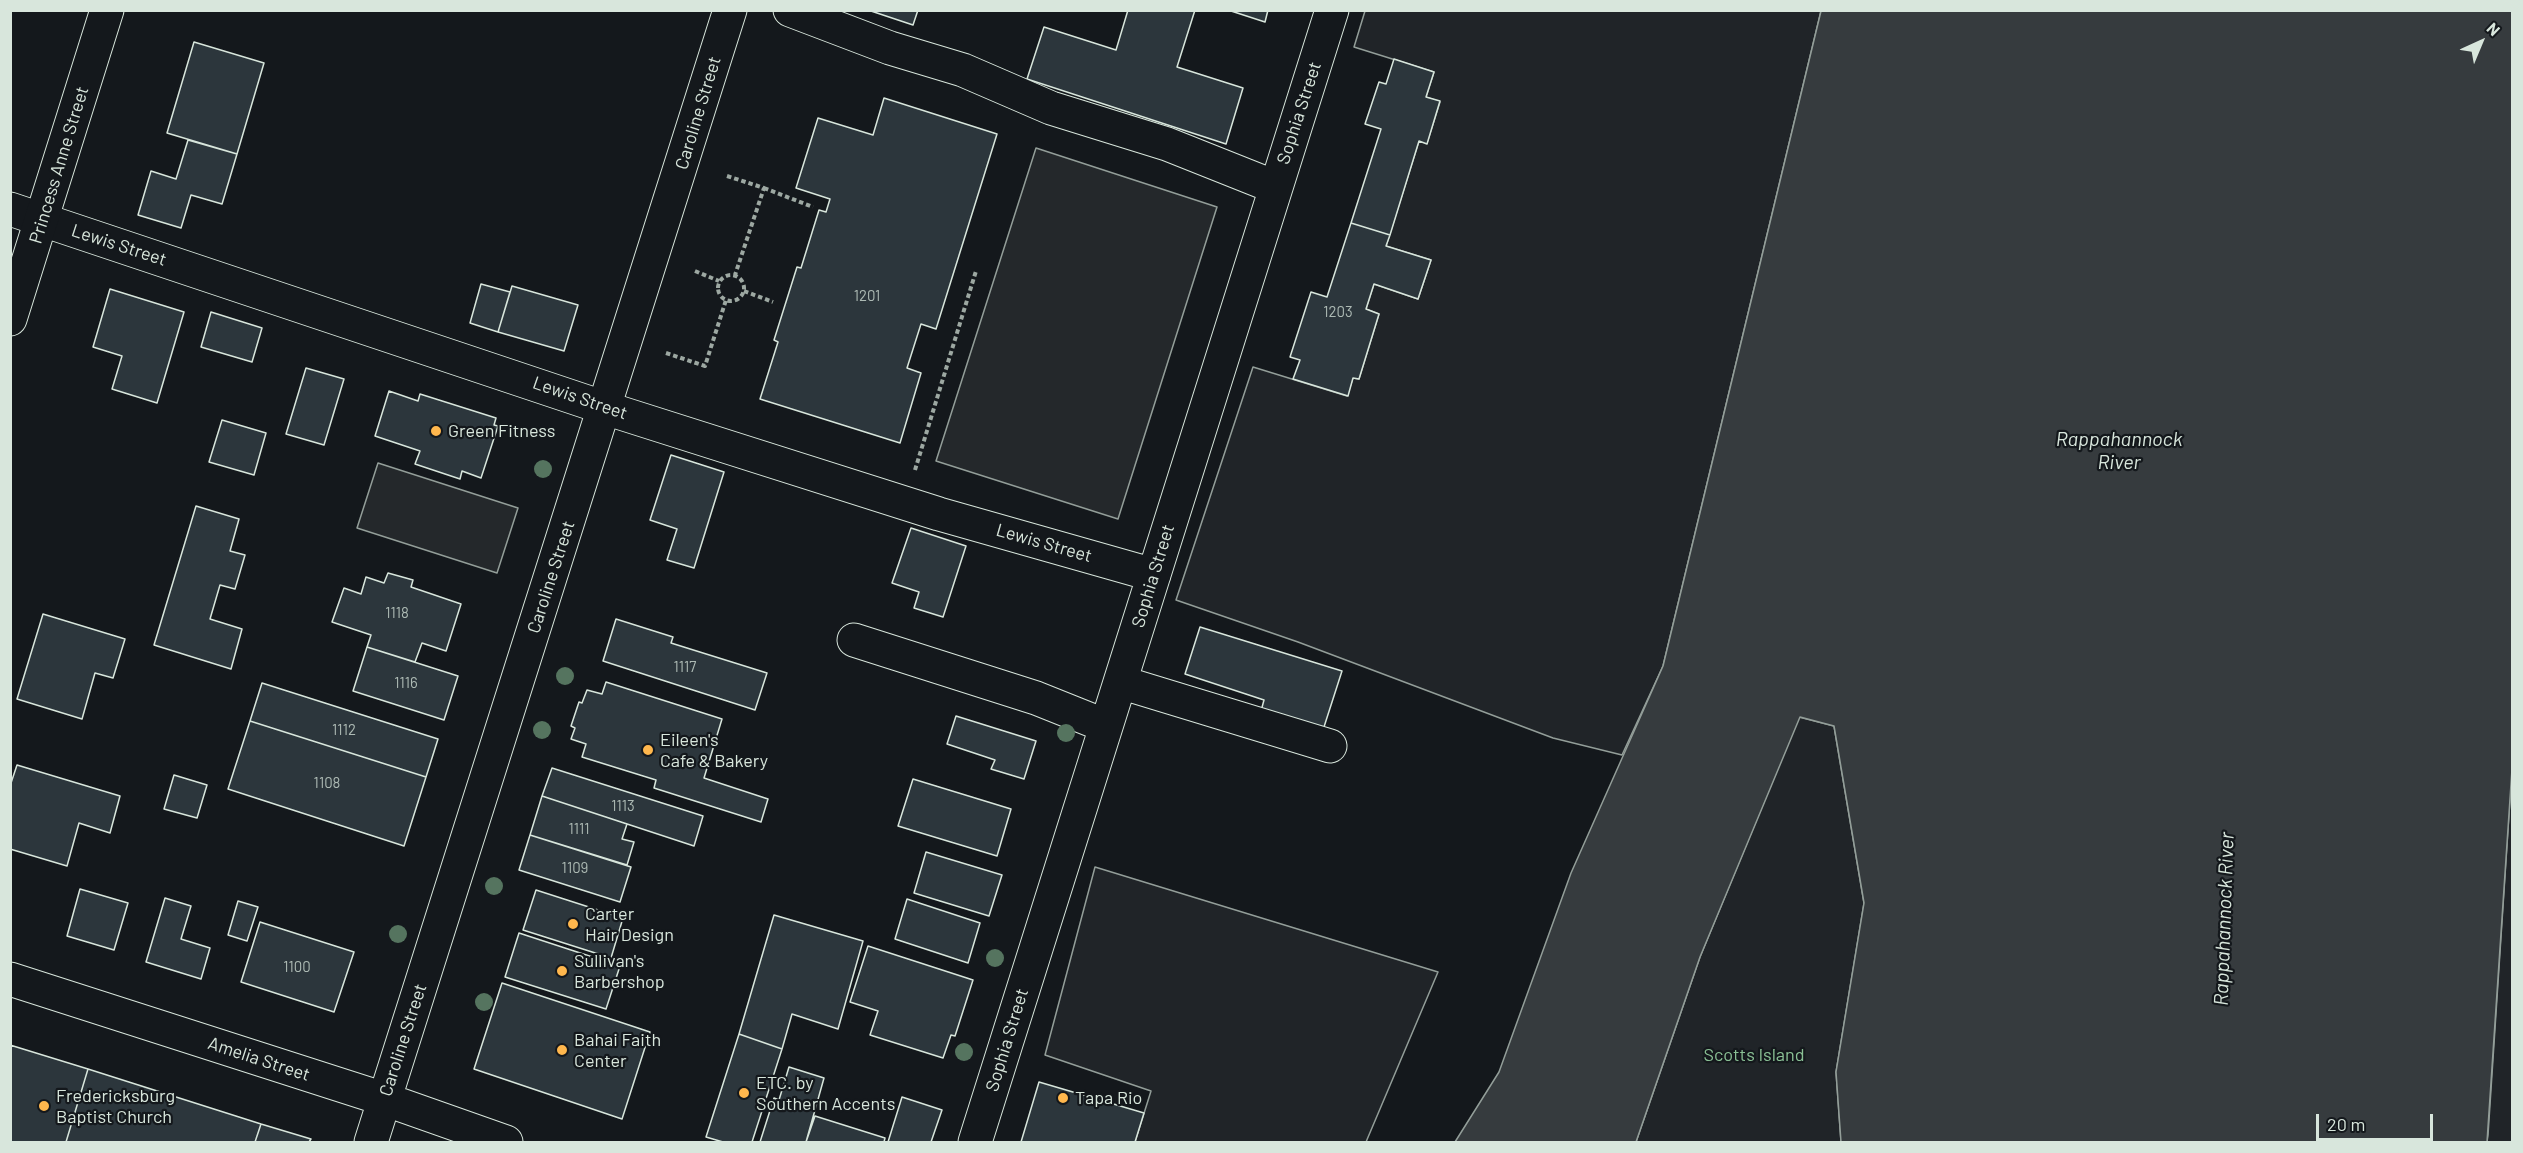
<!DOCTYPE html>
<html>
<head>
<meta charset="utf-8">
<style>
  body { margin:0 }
  #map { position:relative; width:2523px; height:1153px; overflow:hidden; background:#14181c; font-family:Barlow,sans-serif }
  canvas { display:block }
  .frame { position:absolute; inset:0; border:12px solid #d8e6dc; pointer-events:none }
  .north { position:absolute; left:2451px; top:12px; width:60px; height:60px; -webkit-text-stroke:4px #14181c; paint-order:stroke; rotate:44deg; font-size:16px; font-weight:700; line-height:24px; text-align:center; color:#d8e6dc }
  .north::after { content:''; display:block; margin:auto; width:21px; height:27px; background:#d8e6dc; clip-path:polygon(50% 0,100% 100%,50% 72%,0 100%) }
  .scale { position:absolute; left:2316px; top:1114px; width:117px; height:27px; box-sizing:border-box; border:3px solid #d8e6dc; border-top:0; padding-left:8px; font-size:18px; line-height:21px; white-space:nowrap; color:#d8e6dc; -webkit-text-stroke:4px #14181c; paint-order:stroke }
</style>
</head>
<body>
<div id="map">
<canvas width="2523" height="1153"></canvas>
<div class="frame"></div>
<div class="north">N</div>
<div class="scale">20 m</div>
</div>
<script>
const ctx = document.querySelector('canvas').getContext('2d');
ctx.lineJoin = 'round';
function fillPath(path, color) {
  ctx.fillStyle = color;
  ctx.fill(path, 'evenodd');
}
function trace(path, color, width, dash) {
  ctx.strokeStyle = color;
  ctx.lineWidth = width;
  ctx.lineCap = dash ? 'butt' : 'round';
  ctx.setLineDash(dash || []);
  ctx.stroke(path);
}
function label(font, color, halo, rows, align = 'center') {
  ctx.font = font + ' Barlow,sans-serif';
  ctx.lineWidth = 4.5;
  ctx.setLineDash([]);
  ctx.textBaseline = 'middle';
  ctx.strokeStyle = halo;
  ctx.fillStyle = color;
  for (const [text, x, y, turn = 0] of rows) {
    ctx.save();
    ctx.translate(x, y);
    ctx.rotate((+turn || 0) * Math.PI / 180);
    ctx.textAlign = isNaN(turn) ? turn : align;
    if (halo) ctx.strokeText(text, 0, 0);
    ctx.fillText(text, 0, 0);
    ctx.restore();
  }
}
const green = new Path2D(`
  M 1365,11 L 1821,11 L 1663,666 L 1622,755 L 1553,738 L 1298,642 L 1176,600 L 1253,367 L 1347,396 L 1353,378 L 1359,379 L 1379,314 L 1366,309 L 1374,284 L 1418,299 L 1431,260 L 1386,246 L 1419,141 L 1427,143 L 1440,102 L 1426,97 L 1434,72 L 1354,47 Z
  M 1799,717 L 1834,726 L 1864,903 L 1836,1072 L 1841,1142 L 1636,1142 L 1700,957 Z
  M 2512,769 L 2512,1142 L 2487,1142 L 2488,1135 Z
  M 1095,867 L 1438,972 L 1366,1142 L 1135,1142 L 1151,1091 L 1045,1055 Z`);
fillPath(green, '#202428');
trace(green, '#939e99', 1.5);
const parking = new Path2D(`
  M 1036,148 L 1217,207 L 1118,519 L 936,461 Z
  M 378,463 L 518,508 L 497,573 L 357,528 Z`);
fillPath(parking, '#24282b');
trace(parking, '#939e99', 1.5);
const water = new Path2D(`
  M 1821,11 L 2512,11 L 2512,769 L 2487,1142 L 1841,1142 L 1836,1072 L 1864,903 L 1834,726 L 1800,717 L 1700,957 L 1636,1142 L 1455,1142 L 1499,1072 L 1571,873 L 1663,666 Z`);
fillPath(water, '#363b3e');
trace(water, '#939e99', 1.5);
const building = new Path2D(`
  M 868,10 L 918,10 L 913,25 Z
  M 1128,10 L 1195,10 L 1177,67 L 1243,88 L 1226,144 L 1027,79 L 1044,27 L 1116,50 Z
  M 1228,10 L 1268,10 L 1265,22 Z
  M 194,42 L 264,63 L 237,154 L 167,133 Z
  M 1394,59 L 1434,72 L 1426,97 L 1440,101 L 1427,144 L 1419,141 L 1390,235 L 1351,223 L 1381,129 L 1365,124 L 1379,82 L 1386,84 Z
  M 884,98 L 997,134 L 936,329 L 921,324 L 907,368 L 921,373 L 900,443 L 760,399 L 778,342 L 774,340 L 797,267 L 801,268 L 819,210 L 826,212 L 830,199 L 796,188 L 818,118 L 873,135 Z
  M 188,140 L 237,154 L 222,204 L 191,195 L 181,228 L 138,215 L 151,171 L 176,179 Z
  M 1351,223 L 1390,235 L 1386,246 L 1431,260 L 1418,299 L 1374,284 L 1366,309 L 1379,314 L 1359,379 L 1353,378 L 1348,396 L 1293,379 L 1300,360 L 1290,357 L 1311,292 L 1327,297 Z
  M 481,284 L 510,292 L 498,332 L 470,323 Z
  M 512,286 L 578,305 L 564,351 L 498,332 Z
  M 110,289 L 184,312 L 157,403 L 112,389 L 122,356 L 93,347 Z
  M 211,312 L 262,328 L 252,362 L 201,347 Z
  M 306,368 L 344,379 L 324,445 L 286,434 Z
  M 389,391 L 418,401 L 420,394 L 496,418 L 494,425 L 498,426 L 481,478 L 462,471 L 460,479 L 415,464 L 420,451 L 375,436 Z
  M 222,420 L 266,433 L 254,475 L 209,462 Z
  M 671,455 L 724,472 L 694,568 L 667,560 L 677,529 L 650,520 Z
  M 196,506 L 239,519 L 230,551 L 245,555 L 235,589 L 220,585 L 210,619 L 242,629 L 231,669 L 154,645 Z
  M 911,528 L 966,546 L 943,617 L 914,608 L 919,592 L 892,583 Z
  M 388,573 L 413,580 L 411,587 L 461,604 L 446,651 L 422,643 L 415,662 L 367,647 L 371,635 L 332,622 L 344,588 L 361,594 L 366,577 L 384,583 Z
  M 43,614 L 125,639 L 113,678 L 95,673 L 82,719 L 17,699 Z
  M 616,619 L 673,637 L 671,643 L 767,673 L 755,710 L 603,661 Z
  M 1200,627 L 1342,671 L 1323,730 L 1261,711 L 1264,700 L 1185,674 Z
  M 367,647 L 458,676 L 444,720 L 353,691 Z
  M 606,682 L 722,719 L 704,778 L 768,799 L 761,822 L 654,788 L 656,780 L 582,757 L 586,744 L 571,739 L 575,728 L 571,726 L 579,702 L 582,703 L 587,690 L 602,694 Z
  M 262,683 L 438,739 L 426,777 L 250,721 Z
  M 956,716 L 1036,741 L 1024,779 L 991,769 L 995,760 L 947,744 Z
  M 250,721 L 426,777 L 404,846 L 228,789 Z
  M 17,765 L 120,796 L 110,833 L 79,823 L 67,866 L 10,849 L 10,786 Z
  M 552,768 L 703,816 L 694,846 L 542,796 Z
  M 174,775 L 207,785 L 197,818 L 164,809 Z
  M 913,779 L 1011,809 L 997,856 L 898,826 Z
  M 542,796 L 627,824 L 622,839 L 634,842 L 627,865 L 530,835 Z
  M 530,835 L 631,867 L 620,902 L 519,870 Z
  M 926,852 L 1002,875 L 989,916 L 914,893 Z
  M 80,889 L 128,903 L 114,950 L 67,936 Z
  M 536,890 L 623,918 L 611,958 L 523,930 Z
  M 165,898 L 191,906 L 181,939 L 210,948 L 201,979 L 146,962 Z
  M 907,899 L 980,923 L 968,963 L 895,939 Z
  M 238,901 L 258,907 L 247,941 L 228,935 Z
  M 774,915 L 863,941 L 838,1029 L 792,1014 L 782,1049 L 739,1034 Z
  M 260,922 L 354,952 L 334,1012 L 241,982 Z
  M 519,933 L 620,966 L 606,1009 L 505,977 Z
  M 868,946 L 973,980 L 955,1036 L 951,1035 L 943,1058 L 870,1035 L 878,1011 L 850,1002 Z
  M 502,983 L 650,1032 L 622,1119 L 474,1069 Z
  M 739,1034 L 782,1049 L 752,1142 L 723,1142 L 706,1137 Z
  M 10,1045 L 88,1069 L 66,1142 L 10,1142 Z
  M 789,1067 L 824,1078 L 806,1142 L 760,1142 L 774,1098 L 779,1100 Z
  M 88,1069 L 261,1124 L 255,1142 L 66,1142 Z
  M 1039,1082 L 1144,1113 L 1135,1142 L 1021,1142 Z
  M 902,1097 L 942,1110 L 931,1142 L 888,1142 Z
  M 815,1116 L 885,1138 L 884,1142 L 806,1142 Z
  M 261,1124 L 311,1139 L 309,1142 L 255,1142 Z`);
fillPath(building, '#2c363c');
trace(building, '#d8e6dc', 1.5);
const minor = new Path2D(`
  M 790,10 L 890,48 L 963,70 L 1051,108 L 1167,144 L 1275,187
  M 10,209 L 605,408 L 939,514 L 1154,575
  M 854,640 L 1036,698 L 1106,726
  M 1120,682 L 1330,746
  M 975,1142 C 1094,765 1211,387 1332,10`);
const major = new Path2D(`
  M 10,319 L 107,10
  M 10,979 L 384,1099 L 506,1142
  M 371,1142 L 730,10`);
trace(minor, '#d8e6dc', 35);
trace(major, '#d8e6dc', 35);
trace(new Path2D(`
  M 727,176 L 764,188 L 735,275
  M 764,188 L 813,207
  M 695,271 L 719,281
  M718 288a13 13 0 1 1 26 0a13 13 0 1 1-26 0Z
  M 744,291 L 773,302
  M 666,353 L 705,366 L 726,300
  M 915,470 L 976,271`), '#9da8a2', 4, [4.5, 3]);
trace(minor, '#14181c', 33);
trace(major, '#14181c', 33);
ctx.fillStyle = '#55745f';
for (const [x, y] of [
  [543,469],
  [565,676],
  [542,730],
  [1066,733],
  [494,886],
  [398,934],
  [995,958],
  [484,1002],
  [964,1052]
]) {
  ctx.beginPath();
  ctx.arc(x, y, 9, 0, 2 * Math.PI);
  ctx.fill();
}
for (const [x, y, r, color] of [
  [436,431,6,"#ffb74d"],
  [648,750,6,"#ffb74d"],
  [573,924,6,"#ffb74d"],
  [562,971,6,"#ffb74d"],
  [562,1050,6,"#ffb74d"],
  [744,1093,6,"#ffb74d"],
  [1063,1098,6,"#ffb74d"],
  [44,1106,6,"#ffb74d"]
]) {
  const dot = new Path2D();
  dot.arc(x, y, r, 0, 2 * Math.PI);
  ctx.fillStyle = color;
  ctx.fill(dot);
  trace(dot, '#14181c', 2);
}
label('15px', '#adbab4', null, [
  ["1201",867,296],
  ["1203",1338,312],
  ["1118",397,613],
  ["1117",685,667],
  ["1116",406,683],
  ["1112",344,730],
  ["1108",327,783],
  ["1113",623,806],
  ["1111",579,829],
  ["1109",575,868],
  ["1100",297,967]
]);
label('18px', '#d8e6dc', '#14181c', [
  ["Caroline Street",698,113,-73],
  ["Sophia Street",1299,113,-72],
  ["Princess Anne Street",59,165,-73],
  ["Lewis Street",119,245,18],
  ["Lewis Street",580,398,19],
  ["Lewis Street",1044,543,16],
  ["Sophia Street",1153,576,-73],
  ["Caroline Street",551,577,-72],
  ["Caroline Street",403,1040,-72],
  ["Sophia Street",1007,1040,-73],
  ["Amelia Street",259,1059,18]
]);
label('18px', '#d8e6dc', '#14181c', [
  ["Green Fitness",448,431],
  ["Eileen's",660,740],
  ["Cafe & Bakery",660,761],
  ["Carter",585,914],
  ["Hair Design",585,935],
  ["Sullivan's",574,961],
  ["Barbershop",574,982],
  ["Bahai Faith",574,1040],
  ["Center",574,1061],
  ["ETC. by",756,1083],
  ["Southern Accents",756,1104],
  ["Fredericksburg",56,1096],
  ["Baptist Church",56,1117],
  ["Tapa Rio",1075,1098]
], 'left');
label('18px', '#8ac095', '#14181c', [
  ["Scotts Island",1754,1055]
]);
label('italic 20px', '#d8e6dc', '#14181c', [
  ["Rappahannock",2119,439],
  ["River",2119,462],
  ["Rappahannock River",2224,919,-88]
]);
</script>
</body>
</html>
